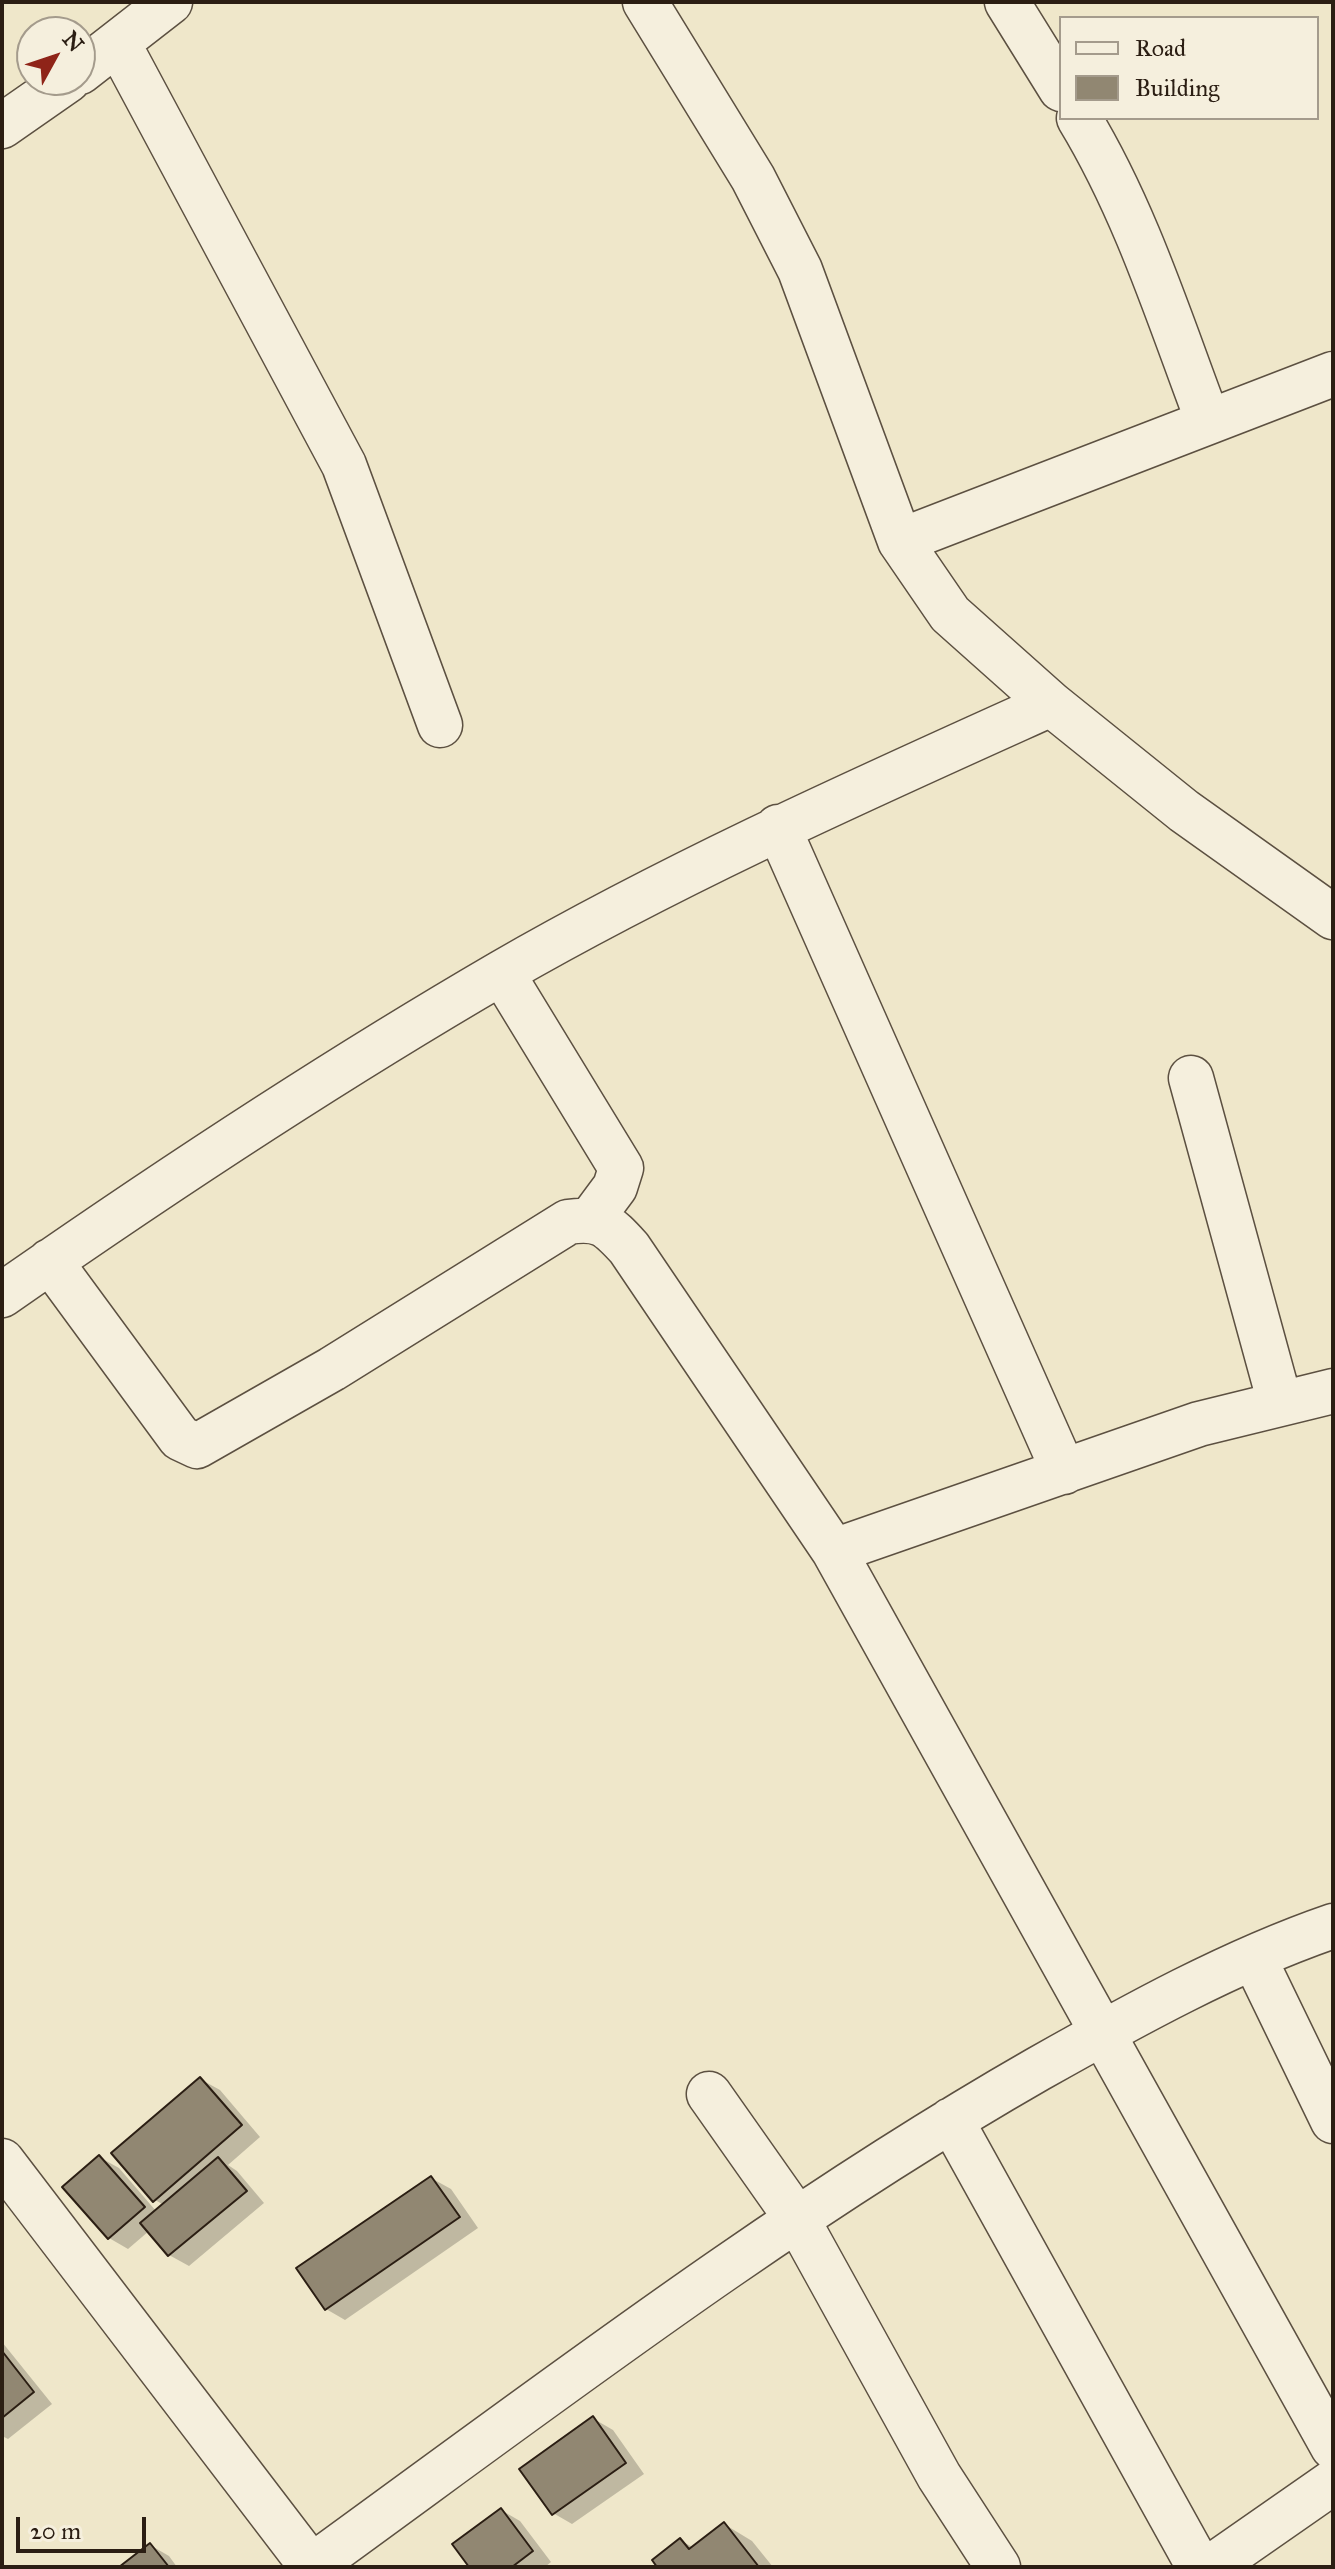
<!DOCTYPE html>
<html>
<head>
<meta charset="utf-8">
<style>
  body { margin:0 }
  #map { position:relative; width:1335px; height:2569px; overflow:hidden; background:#efe7ca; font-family:"IM FELL Great Primer",serif }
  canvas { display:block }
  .frame { position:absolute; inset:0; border:4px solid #2b1e13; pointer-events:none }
  .legend { position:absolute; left:1059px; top:16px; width:260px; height:104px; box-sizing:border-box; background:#f5efdd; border:2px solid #a49b8c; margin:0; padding:10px 14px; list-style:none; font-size:24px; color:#2b1e13 }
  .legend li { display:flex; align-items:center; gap:16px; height:40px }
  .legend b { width:40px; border:2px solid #a49b8c }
  .north { position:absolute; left:16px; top:16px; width:80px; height:80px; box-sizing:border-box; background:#f5efdd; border:2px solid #a49b8c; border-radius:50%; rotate:50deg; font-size:22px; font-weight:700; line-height:32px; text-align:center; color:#2b1e13 }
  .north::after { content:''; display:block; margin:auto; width:28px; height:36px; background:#8f2418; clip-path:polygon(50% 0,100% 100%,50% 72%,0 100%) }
  .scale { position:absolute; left:16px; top:2517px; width:130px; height:36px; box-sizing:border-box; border:4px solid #2b1e13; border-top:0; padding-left:10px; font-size:24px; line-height:28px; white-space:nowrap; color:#2b1e13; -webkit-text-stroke:6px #f5efdd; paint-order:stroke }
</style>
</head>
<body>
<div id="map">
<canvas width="1335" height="2569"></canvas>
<div class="frame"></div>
<ul class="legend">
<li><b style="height:10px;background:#f5efdd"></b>Road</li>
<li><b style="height:22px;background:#918772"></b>Building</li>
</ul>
<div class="north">N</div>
<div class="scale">20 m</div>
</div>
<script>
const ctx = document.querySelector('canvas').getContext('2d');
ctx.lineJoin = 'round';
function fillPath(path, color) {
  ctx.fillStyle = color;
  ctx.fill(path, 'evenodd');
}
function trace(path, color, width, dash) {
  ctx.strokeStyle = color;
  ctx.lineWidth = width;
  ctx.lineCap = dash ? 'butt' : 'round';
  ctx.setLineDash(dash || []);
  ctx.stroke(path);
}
fillPath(new Path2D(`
  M 200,2079 L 220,2090 L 260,2137 L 228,2165 L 237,2171 L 264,2203 L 189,2266 L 169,2255 L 149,2231 L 128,2249 L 109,2238 L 99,2157 L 119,2168 L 156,2211 L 164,2205 L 155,2200 Z
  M 431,2178 L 451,2189 L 478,2228 L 345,2320 L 326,2309 Z
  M 2,2342 L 52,2404 L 8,2439 L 2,2436 Z
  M 594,2419 L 613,2430 L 644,2474 L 572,2524 L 553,2513 Z
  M 501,2510 L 520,2521 L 551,2562 L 545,2567 L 472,2567 Z
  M 724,2524 L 752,2541 L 773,2567 L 660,2567 L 680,2540 L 694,2548 Z
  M 150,2545 L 169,2556 L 177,2567 L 122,2567 Z`), '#0003');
const building = new Path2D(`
  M 200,2077 L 242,2125 L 153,2202 L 111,2153 Z
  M 99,2155 L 145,2207 L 108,2239 L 62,2187 Z
  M 218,2157 L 247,2191 L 168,2256 L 140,2223 Z
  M 431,2176 L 460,2217 L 325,2310 L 296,2268 Z
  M 2,2351 L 34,2392 L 2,2418 Z
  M 593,2416 L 626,2463 L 552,2515 L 519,2469 Z
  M 501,2508 L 533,2551 L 512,2567 L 469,2567 L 452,2544 Z
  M 724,2522 L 759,2567 L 657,2567 L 652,2560 L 680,2538 L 689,2549 Z
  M 150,2543 L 169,2567 L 119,2567 Z`);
fillPath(building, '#918772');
trace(building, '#2b1e13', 2);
const minor = new Path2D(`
  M 645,2 L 753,178 L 800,270 L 900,541 L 950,614 L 1051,704 L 1184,811 L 1333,917
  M 1007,2 L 1061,89
  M 119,45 L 344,465 L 440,725
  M 80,72 L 170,2
  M 1079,118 C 1136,212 1169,318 1208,421
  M 2,126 L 68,80
  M 900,541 L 1333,374
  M 778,827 L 1064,1472
  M 502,973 L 621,1168 L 615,1187 L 592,1218
  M 1191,1078 L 1280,1403
  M 50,1261 L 180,1438 L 197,1446 L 332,1369 L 568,1222 C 600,1217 608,1225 629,1248 L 834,1551 L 1333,2447
  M 2,1295 C 164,1182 331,1072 501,973 C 678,871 865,788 1051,704
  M 834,1551 L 1199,1424 L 1333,1391
  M 1254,1958 L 1333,2121
  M 709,2094 L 797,2219 L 939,2476 L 998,2567
  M 951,2120 L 1199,2567
  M 2,2161 L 312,2567
  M 312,2566 C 549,2394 783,2215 1038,2069 C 1132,2016 1231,1961 1333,1926
  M 1211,2567 L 1333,2482`);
trace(minor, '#5c5041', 47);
trace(minor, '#f5efdd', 44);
</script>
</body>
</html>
